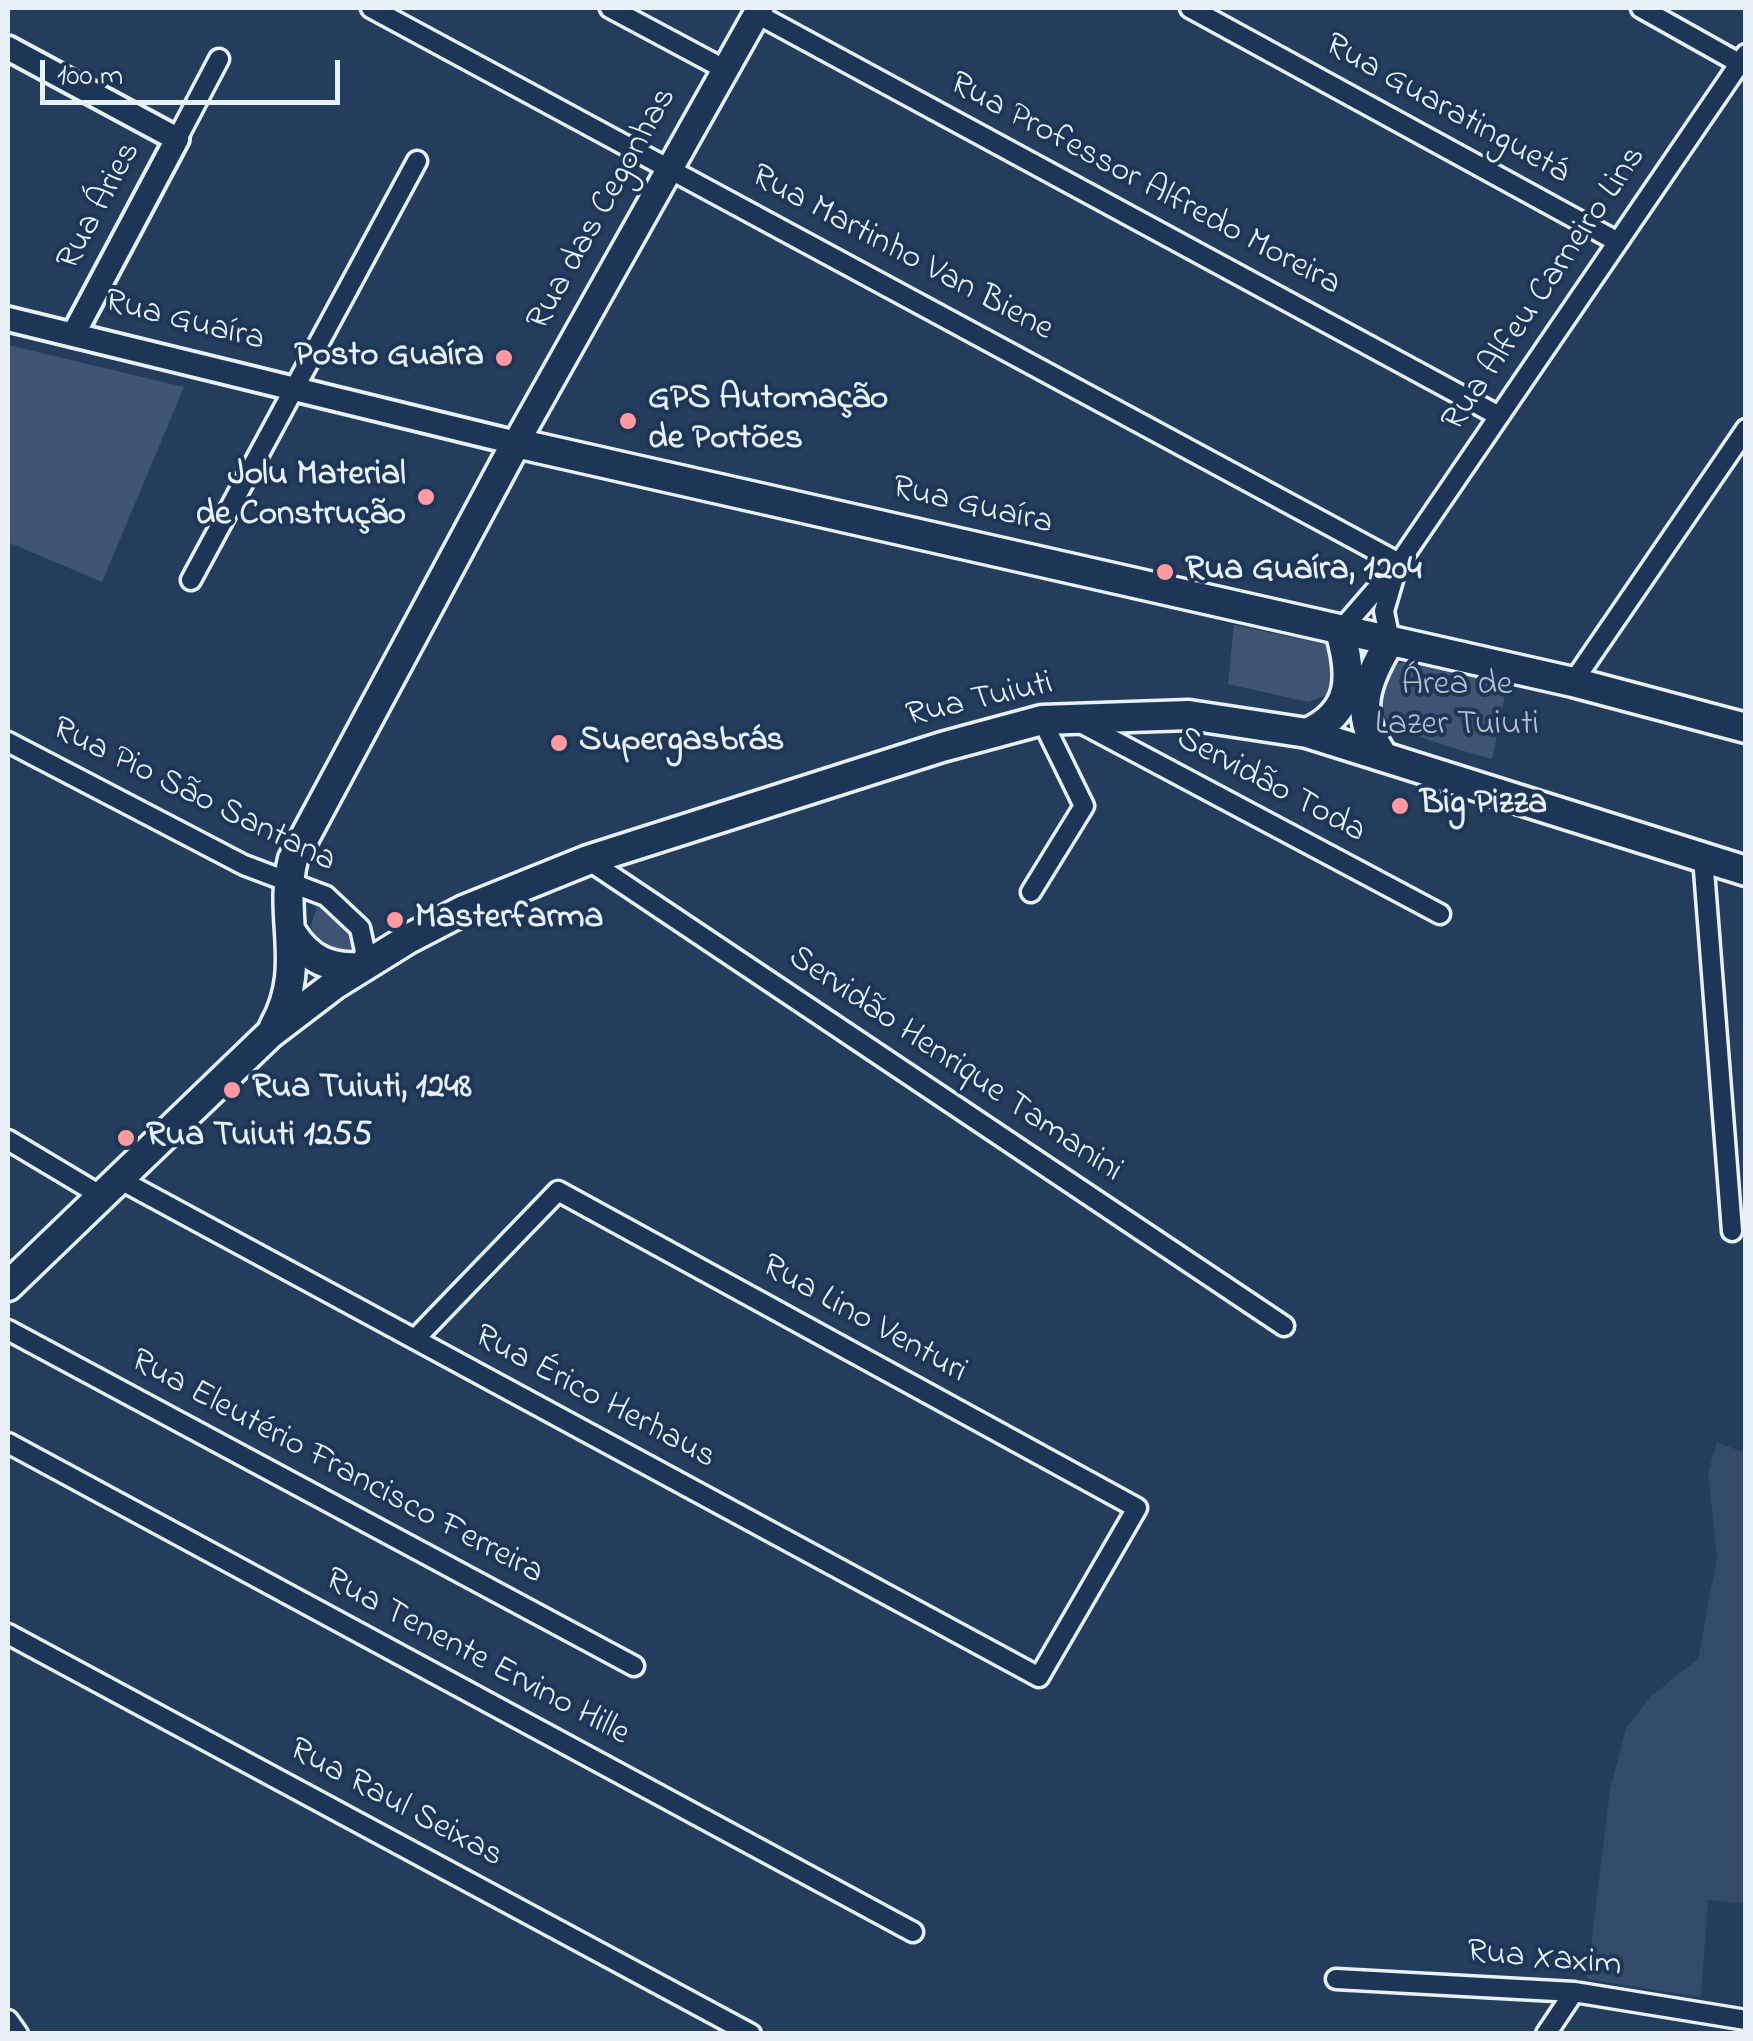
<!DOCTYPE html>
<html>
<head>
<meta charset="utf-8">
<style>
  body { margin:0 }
  #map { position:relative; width:1753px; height:2041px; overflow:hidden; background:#253d5d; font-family:"Indie Flower",sans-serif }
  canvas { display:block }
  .frame { position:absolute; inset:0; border:10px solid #e8f1f8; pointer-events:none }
  .scale { position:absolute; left:40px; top:60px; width:300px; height:45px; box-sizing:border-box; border:5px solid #e8f1f8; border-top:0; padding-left:12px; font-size:30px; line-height:35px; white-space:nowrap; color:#e8f1f8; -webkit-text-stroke:8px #1d3557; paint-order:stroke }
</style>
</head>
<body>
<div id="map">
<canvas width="1753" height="2041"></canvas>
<div class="frame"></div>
<div class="scale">100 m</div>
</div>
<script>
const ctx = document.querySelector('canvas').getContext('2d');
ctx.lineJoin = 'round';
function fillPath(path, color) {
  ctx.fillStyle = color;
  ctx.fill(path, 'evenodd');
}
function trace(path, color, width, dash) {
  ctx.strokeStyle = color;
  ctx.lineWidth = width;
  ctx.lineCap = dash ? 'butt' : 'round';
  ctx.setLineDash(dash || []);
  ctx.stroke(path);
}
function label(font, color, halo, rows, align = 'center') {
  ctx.font = font + ' "Indie Flower",sans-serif';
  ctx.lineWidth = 8;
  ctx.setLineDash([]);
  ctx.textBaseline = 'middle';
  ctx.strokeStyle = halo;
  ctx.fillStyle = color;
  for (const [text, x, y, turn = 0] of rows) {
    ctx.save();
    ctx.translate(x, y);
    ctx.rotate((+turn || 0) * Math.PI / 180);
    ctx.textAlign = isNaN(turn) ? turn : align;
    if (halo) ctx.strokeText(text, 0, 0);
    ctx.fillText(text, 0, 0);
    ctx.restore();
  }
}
fillPath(new Path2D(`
  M 1717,1442 L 1745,1453 L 1746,1904 L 1708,1900 L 1701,1997 L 1587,1979 L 1610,1790 L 1626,1728 L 1651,1696 L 1698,1659 L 1717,1557 L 1708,1473 Z`), '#334a68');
fillPath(new Path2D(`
  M 8,345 L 184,387 L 102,582 L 8,542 Z
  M 1234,625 L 1325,644 L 1340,667 L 1332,693 L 1308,702 L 1228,684 Z
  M 1412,659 L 1508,680 L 1492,759 C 1467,751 1384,733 1378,705 C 1376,694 1385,678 1389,667 Z
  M 318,903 L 354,933 L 355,947 L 339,959 L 315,941 L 311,926 Z`), '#3e5472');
const minor = new Path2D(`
  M 371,8 L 1399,563
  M 610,8 L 726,70
  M 1190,8 L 1618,242
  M 1641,8 L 1746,67
  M 757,14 L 1499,416
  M 177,139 L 219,59
  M 191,580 L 417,161
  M 1340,631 L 1399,563 L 1746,54
  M 1390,641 L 1384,611 L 1394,577
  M 1573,682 L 1746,429
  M 1079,722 L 1440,914
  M 8,742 L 244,865 L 326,896 L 360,928 L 365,951 L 361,967
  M 1703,857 L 1732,1231
  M 588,860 L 1284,1326
  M 1031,892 L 1084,806 L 1042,720
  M 8,1140 L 100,1195
  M 117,1178 L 1039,1677 L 1137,1508 L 558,1191 L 415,1339
  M 8,1330 L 634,1666
  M 8,1443 L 913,1932
  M 8,1634 L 751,2034
  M 1336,1979 L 1574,1992 L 1746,2020
  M 8,2020 L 18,2034
  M 1546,2034 L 1574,1992`);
const tertiary = new Path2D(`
  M 8,48 L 177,139 L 73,335
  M 8,319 L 516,443`);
const secondary = new Path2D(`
  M 516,443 L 760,8`);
const primary = new Path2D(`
  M 1307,733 C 1354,712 1353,675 1340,631
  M 1381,753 C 1353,713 1366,680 1390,641
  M 292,933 C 309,960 330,969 361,967
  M 274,1027 C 308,967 278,919 293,859 L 516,443 L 1573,682 L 1746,728
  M 8,1286 L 271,1033 L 334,985 L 408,939 L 464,910 L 588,860 L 942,747 L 1042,720 L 1189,715 L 1307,733 L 1746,871`);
trace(minor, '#e8f1f8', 25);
trace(tertiary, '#e8f1f8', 30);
trace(secondary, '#e8f1f8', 32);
trace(primary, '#e8f1f8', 35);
trace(minor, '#1d3557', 18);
trace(tertiary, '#1d3557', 22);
trace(secondary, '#1d3557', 25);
trace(primary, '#1d3557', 28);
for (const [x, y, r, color] of [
  [504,358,10,"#ff9aa2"],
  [628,421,10,"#ff9aa2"],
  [426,497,10,"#ff9aa2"],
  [1165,572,10,"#ff9aa2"],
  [559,743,10,"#ff9aa2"],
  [1400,806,10,"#ff9aa2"],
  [395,920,10,"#ff9aa2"],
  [232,1090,10,"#ff9aa2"],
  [126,1138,10,"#ff9aa2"]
]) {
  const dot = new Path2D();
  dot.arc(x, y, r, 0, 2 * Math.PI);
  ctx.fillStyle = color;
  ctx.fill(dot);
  trace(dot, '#1d3557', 4);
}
label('35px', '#e8f1f8', '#1d3557', [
  ["Rua Guaratinguetá",1446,111,29],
  ["Rua Professor Alfredo Moreira",1144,186,28],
  ["Rua Áries",101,207,-62],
  ["Rua das Cegonhas",604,210,-61],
  ["Rua Martinho Van Biene",901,255,28],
  ["Rua Alfeu Carneiro Lins",1546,290,-56],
  ["Rua Guaíra",184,323,14],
  ["Rua Guaíra",972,508,13],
  ["Rua Tuiuti",980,702,-13],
  ["Servidão Toda",1270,787,28],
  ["Rua Pio São Santana",193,797,26],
  ["Servidão Henrique Tamanini",954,1066,34],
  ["Rua Lino Venturi",863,1321,29],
  ["Rua Érico Herhaus",594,1399,28],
  ["Rua Eleutério Francisco Ferreira",336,1469,28],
  ["Rua Tenente Ervino Hille",476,1659,28],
  ["Rua Raul Seixas",395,1805,28],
  ["Rua Xaxim",1544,1961,5]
]);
label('bold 35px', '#e8f1f8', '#1d3557', [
  ["Posto Guaíra",484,358,"right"],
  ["GPS Automação",648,401],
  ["de Portões",648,441],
  ["Jolu Material",406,477,"right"],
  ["de Construção",406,517,"right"],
  ["Rua Guaíra, 1204",1185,572],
  ["Supergasbrás",579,743],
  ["Big Pizza",1420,806],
  ["Masterfarma",415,920],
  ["Rua Tuiuti, 1248",252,1090],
  ["Rua Tuiuti 1255",146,1138]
], 'left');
label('35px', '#b5c2d0', '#1d3557', [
  ["Área de",1457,687],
  ["Lazer Tuiuti",1457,727]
]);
</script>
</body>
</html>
